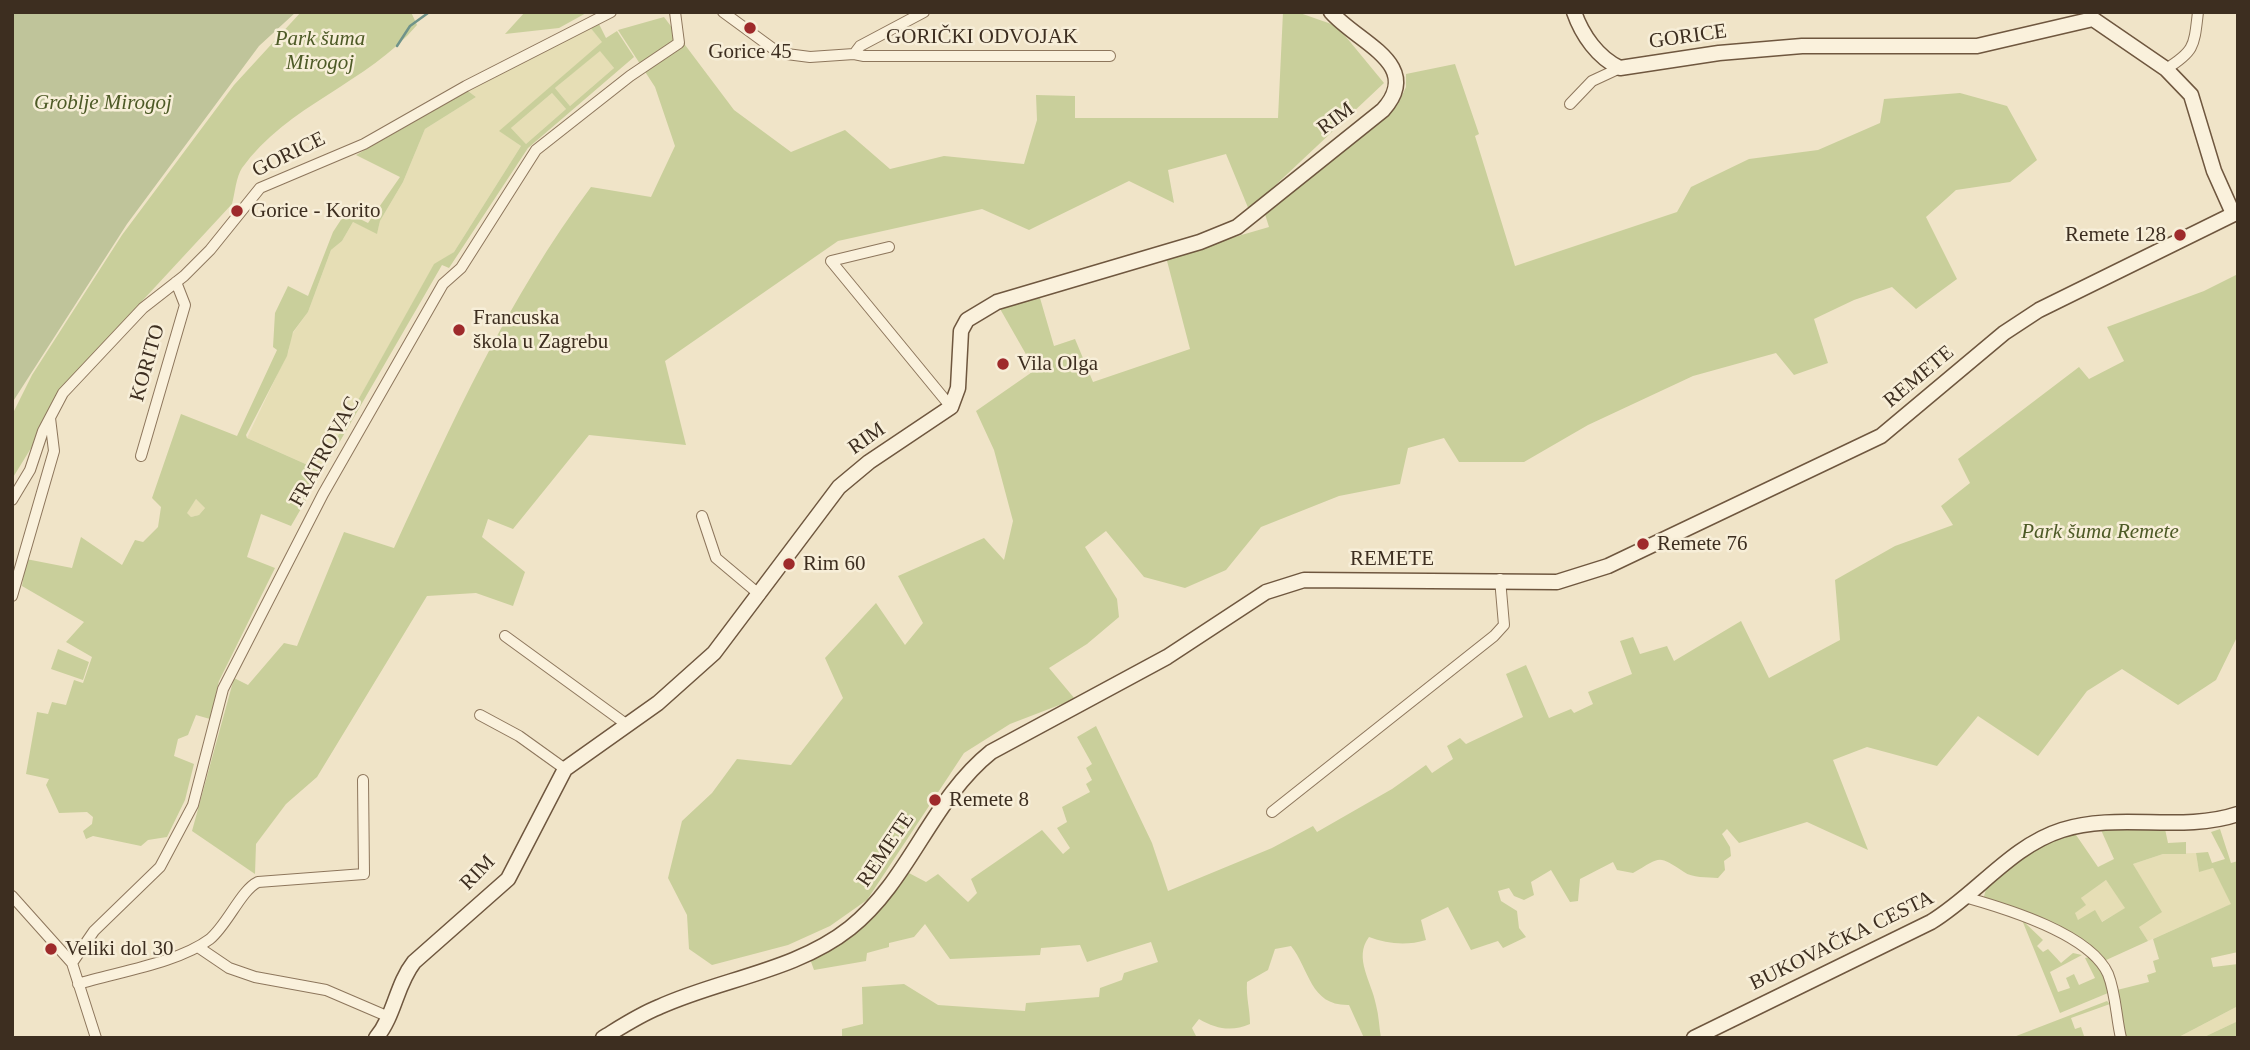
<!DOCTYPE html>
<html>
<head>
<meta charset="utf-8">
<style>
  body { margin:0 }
  #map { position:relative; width:2250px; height:1050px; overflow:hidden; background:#f0e4c8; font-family:"Times New Roman",serif }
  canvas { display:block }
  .frame { position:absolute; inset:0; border:14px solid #3d2e20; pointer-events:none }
</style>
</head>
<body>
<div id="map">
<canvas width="2250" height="1050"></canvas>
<div class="frame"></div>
</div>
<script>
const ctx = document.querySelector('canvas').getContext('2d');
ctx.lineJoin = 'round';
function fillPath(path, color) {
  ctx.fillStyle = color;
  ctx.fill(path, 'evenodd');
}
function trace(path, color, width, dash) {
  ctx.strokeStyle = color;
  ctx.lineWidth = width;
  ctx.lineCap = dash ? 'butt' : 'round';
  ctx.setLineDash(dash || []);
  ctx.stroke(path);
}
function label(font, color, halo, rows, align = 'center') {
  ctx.font = font + ' "Times New Roman",serif';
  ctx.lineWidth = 5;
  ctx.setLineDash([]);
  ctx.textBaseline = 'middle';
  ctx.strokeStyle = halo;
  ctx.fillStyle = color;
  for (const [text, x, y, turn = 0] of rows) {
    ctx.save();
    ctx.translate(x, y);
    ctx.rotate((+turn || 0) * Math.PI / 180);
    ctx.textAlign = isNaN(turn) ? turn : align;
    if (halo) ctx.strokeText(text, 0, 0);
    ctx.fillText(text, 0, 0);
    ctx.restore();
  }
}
fillPath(new Path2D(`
  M 589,26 L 603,42 L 500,131 L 521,146 L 454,252 L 434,265 L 319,470 L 247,438 L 289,350 L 290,337 L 308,312 L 331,250 L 342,241 L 353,222 L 377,233 L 380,221 L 403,182 L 425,129 L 476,97 L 468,91 Z
  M 600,50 L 614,68 L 570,106 L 555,88 Z
  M 552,93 L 566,109 L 526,144 L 511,128 Z
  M 196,499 L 205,508 L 199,515 L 191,517 L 186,513 Z
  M 2196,853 L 2199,871 L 2213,868 L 2232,904 L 2148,941 L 2139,927 L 2142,880 L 2133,864 L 2163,854 Z
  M 2106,880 L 2126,908 L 2101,922 L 2078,920 L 2074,913 L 2085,905 L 2081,898 Z
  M 2238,1006 L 2238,1021 L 2202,1038 L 2177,1038 Z`), '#e6deb5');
fillPath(new Path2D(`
  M 301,12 L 411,12 L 417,25 C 368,83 287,105 242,168 C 236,177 235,193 232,204 L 81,367 L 12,479 L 12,415 L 32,375 L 122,235 L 234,85 Z
  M 525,12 L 588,12 L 559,28 L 505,34 Z
  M 1283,12 L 1297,12 L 1337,26 L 1384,83 L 1249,210 L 1226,154 L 1168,170 L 1174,203 L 1129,181 L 1029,230 L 982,209 L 838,241 L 665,361 L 686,445 L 589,435 L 513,529 L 488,519 L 482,537 L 525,572 L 513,606 L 476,593 L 427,596 L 317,777 L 286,804 L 256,844 L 255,874 L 192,831 L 234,678 L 248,685 L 284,643 L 297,646 L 344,532 L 394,548 C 452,423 508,298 591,187 L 651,197 L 675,146 L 655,87 L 618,30 L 664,17 L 734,110 L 791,152 L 845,130 L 890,169 L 944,156 L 1024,164 L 1037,120 L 1036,95 L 1075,96 L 1075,118 L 1278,118 Z
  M 598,22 L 606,38 L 617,31 L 634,57 L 528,148 L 449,268 L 442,265 L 291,526 L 261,514 L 247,557 L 275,568 L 219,681 L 210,719 L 196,715 L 188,735 L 178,739 L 174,756 L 194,764 L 185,800 L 167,837 L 148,840 L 141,846 L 93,836 L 86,839 L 83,831 L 92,824 L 93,817 L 87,812 L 59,813 L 46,785 L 49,779 L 26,774 L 37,712 L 48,714 L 52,702 L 66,705 L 74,680 L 83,683 L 92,657 L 66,642 L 84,622 L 22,586 L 26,559 L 72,568 L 81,537 L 122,565 L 135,540 L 143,542 L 158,527 L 161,507 L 152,498 L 181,414 L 237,436 L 277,350 L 273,347 L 275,313 L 288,286 L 308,296 L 333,232 L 346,212 L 368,223 L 400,177 L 356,155 L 468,91 L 476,97 L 425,129 L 403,182 L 380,221 L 377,234 L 353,222 L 342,241 L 331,250 L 308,312 L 293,332 L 287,356 L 246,435 L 247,438 L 319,470 L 434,264 L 454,252 L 521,146 L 499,131 L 602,42 L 589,26 ZM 600,51 L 614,68 L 570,106 L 555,88 ZM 552,93 L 566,109 L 526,144 L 511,128 ZM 196,499 L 205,508 L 199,515 L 191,517 L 187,513 Z
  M 1455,64 L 1479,134 L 1475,136 L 1515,266 L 1677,212 L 1691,187 L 1749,159 L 1818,150 L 1880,123 L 1884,99 L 1960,93 L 2007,106 L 2037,160 L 2010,182 L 1956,190 L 1926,217 L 1957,279 L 1916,309 L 1892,287 L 1854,300 L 1814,319 L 1828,363 L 1794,375 L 1776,353 L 1693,376 L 1588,425 L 1524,462 L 1459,462 L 1444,438 L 1408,448 L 1400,484 L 1339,496 L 1261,527 L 1226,570 L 1185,588 L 1144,577 L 1106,531 L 1085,547 L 1117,599 L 1119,617 L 1087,644 L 1049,668 L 1075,699 L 1010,724 L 964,753 L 867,900 L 830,926 L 788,945 L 712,965 L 689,949 L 687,915 L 668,878 L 682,821 L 712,793 L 737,759 L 791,765 L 843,698 L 825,658 L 876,603 L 905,645 L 923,623 L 898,576 L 984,538 L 1004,560 L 1013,521 L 994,450 L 976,411 L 1035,370 L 999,307 L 1040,298 L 1054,346 L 1075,339 L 1093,382 L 1190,349 L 1166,257 L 1269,227 L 1264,211 L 1398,104 L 1406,87 L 1406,74 Z
  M 2238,274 L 2238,635 L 2216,680 L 2178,705 L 2122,669 L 2087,691 L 2038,756 L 1978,716 L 1937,766 L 1867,747 L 1833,760 L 1868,850 L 1807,822 L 1739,843 L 1727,829 L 1722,834 L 1730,847 L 1731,856 L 1724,861 L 1725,870 L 1718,878 C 1707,877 1692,878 1684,872 C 1657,854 1661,857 1633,873 L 1617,870 L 1613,862 L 1580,879 L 1578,901 L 1570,902 L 1551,870 L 1531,882 L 1534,895 L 1524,900 L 1514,896 L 1509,888 L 1498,891 L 1501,901 L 1517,911 L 1519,928 L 1526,937 L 1503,948 L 1498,941 L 1471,950 L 1448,907 L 1421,920 L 1426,940 C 1407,946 1387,944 1369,937 C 1353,958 1372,982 1376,1005 C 1379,1016 1379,1027 1381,1038 L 1364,1038 L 1349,1005 C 1310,1006 1310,970 1291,946 L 1275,949 L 1268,970 L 1247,982 C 1246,998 1250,1009 1250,1024 C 1232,1032 1216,1029 1199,1019 L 1192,1028 L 1197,1038 L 842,1038 L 842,1029 L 863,1024 L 862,987 L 904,984 L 938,1005 L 1025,1011 L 1026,1003 L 1099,997 L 1100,988 L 1122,980 L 1124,973 L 1158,962 L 1151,942 L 1087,962 L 1080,945 L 1041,948 L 1040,955 L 950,959 L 925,924 L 914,937 L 889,943 L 889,947 L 867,953 L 866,961 L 814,970 L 810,959 C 860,940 878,915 907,872 L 926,882 L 938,874 L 968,902 L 977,893 L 971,879 L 1042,830 L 1063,854 L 1070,848 L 1057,828 L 1067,822 L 1062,807 L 1090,792 L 1086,784 L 1092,780 L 1086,768 L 1092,764 L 1077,737 L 1096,726 L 1152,843 L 1168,891 L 1272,848 L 1313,826 L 1317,832 L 1392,789 L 1426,765 L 1432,773 L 1453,759 L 1447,746 L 1460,738 L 1466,744 L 1523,717 L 1506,674 L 1526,665 L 1549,718 L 1571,709 L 1574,713 L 1593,704 L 1588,692 L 1632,674 L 1620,641 L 1633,637 L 1640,654 L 1667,646 L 1674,661 L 1741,621 L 1769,678 L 1840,640 L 1835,580 L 1895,546 L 1953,525 L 1941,506 L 1970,483 L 1958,459 L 2079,367 L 2089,379 L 2124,361 L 2107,327 L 2204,291 Z
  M 58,649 L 89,662 L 83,680 L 51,669 Z
  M 2165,829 L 2168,843 L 2186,842 L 2186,854 L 2163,854 L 2133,864 L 2162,912 L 2139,927 L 2148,941 L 2104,961 L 2088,945 L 1984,898 C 1988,866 2048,843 2074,832 L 2098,867 L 2114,859 L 2101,830 ZM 2106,880 L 2125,908 L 2102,922 L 2095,910 L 2078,920 L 2075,913 L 2086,905 L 2081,898 Z
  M 2220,829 L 2231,863 L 2238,861 L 2238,952 L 2211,958 L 2213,967 L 2238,964 L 2238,1006 L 2177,1038 L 2124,1038 L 2117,990 L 2149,982 L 2147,975 L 2156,972 L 2153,961 L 2159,959 L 2153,939 L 2231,904 L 2213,868 L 2199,872 L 2196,853 L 2208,852 L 2212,863 L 2225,859 L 2211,832 Z
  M 2022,920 L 2043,940 L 2037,946 L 2043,952 L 2048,949 L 2061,963 L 2073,953 L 2082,955 L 2050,972 L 2058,992 L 2070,988 L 2066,978 L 2074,974 L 2079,985 L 2095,978 L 2085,958 L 2089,957 L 2103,973 L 2108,993 L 2060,1013 Z
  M 2107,1001 L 2110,1004 L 2071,1018 L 2075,1029 L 2081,1027 L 2084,1036 L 2011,1038 Z
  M 2238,1021 L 2238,1038 L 2202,1038 Z`), '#c9cf9b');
fillPath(new Path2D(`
  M 12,12 L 296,12 L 259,46 L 127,224 L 12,403 Z`), '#bfc49a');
trace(new Path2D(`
  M 397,46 L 410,26 L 428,13`), '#6f938a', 2.5);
const street = new Path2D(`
  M 723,12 L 779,53 L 810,57 L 854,54 L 860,46 L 924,12
  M 854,54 L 864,56 L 1110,56
  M 2166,69 C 2195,51 2194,46 2198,12
  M 1570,104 L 1592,81 L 1620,68
  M 889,247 L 831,261 L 951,407
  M 141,456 L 185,305 L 176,282
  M 12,500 L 30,470 L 43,431 L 63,393 L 143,308 L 184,276 L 210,250 L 260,188 L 364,144 L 466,86 L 611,12
  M 702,516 L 716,558 L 760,595
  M 12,596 L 54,451 L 50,418
  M 505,636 L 626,724
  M 480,715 L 519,736 L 565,769
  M 1272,812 L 1494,636 L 1504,625 L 1500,579
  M 12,896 L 72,963 L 96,1038
  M 1968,898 C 2007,909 2090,934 2108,974 C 2116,994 2116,1017 2121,1038
  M 198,947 L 229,968 L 255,977 L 326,990 L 389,1017
  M 72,963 L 94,931 L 160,867 L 193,805 L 223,689 L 323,494 L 443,284 L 461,268 L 536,150 L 630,76 L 679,43 L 675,12
  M 78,984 C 117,972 178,963 210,939 C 228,924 241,890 258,882 L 364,874 L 363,780`);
const secondary = new Path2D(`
  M 1574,12 C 1582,35 1598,58 1620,68 L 1719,53 L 1802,46 L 1977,46 L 2093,19 L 2166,69 L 2191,95 L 2214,171 L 2231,209 L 2237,213
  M 376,1038 C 395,1015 396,985 414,962 L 508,879 L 565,769 L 658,703 L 714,653 L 839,487 L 869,462 L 951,407 L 958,388 L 961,331 L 967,320 L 997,302 L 1200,242 L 1237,227 L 1383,110 C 1424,64 1358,43 1331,12
  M 603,1038 C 621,1027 639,1015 659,1007 C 720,979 796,971 850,928 C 910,880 931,800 991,752 L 1167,657 L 1266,592 L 1304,580 L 1557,582 L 1608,566 L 1881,436 L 2004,333 L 2039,310 L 2238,212
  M 1694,1038 L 1931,922 C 1977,894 2011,846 2062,830 C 2119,812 2181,833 2238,814`);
trace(street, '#8d765c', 12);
trace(secondary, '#6f573f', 17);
trace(street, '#faf1dc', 10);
trace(secondary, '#faf1dc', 14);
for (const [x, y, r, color] of [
  [750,28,7,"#9e2a2b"],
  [237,211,7,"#9e2a2b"],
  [2180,235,7,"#9e2a2b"],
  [459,330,7,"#9e2a2b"],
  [1003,364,7,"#9e2a2b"],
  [1643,544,7,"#9e2a2b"],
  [789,564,7,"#9e2a2b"],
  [935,800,7,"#9e2a2b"],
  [51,949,7,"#9e2a2b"]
]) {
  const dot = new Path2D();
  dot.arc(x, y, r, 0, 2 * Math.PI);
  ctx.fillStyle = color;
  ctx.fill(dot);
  trace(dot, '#f7eed8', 2.5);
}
label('21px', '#3d2e20', '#f7eed8', [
  ["GORIČKI ODVOJAK",982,37],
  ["GORICE",1688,37,-8],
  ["RIM",1336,119,-37],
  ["GORICE",289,155,-26],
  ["KORITO",148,363,-74],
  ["REMETE",1919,377,-40],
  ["RIM",867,439,-35],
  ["FRATROVAC",325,452,-61],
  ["REMETE",1392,559],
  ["REMETE",886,850,-56],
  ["RIM",478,873,-46],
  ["BUKOVAČKA CESTA",1842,941,-26]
]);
label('italic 21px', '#4d5a26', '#f7eed8', [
  ["Park šuma",320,39],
  ["Mirogoj",320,63],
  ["Groblje Mirogoj",103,103],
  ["Park šuma Remete",2100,532]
]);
label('21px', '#3d2e20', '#f7eed8', [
  ["Gorice 45",750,52,"center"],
  ["Gorice - Korito",251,211],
  ["Remete 128",2166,235,"right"],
  ["Francuska",473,318],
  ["škola u Zagrebu",473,342],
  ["Vila Olga",1017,364],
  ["Remete 76",1657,544],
  ["Rim 60",803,564],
  ["Remete 8",949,800],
  ["Veliki dol 30",65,949]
], 'left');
</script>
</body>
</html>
